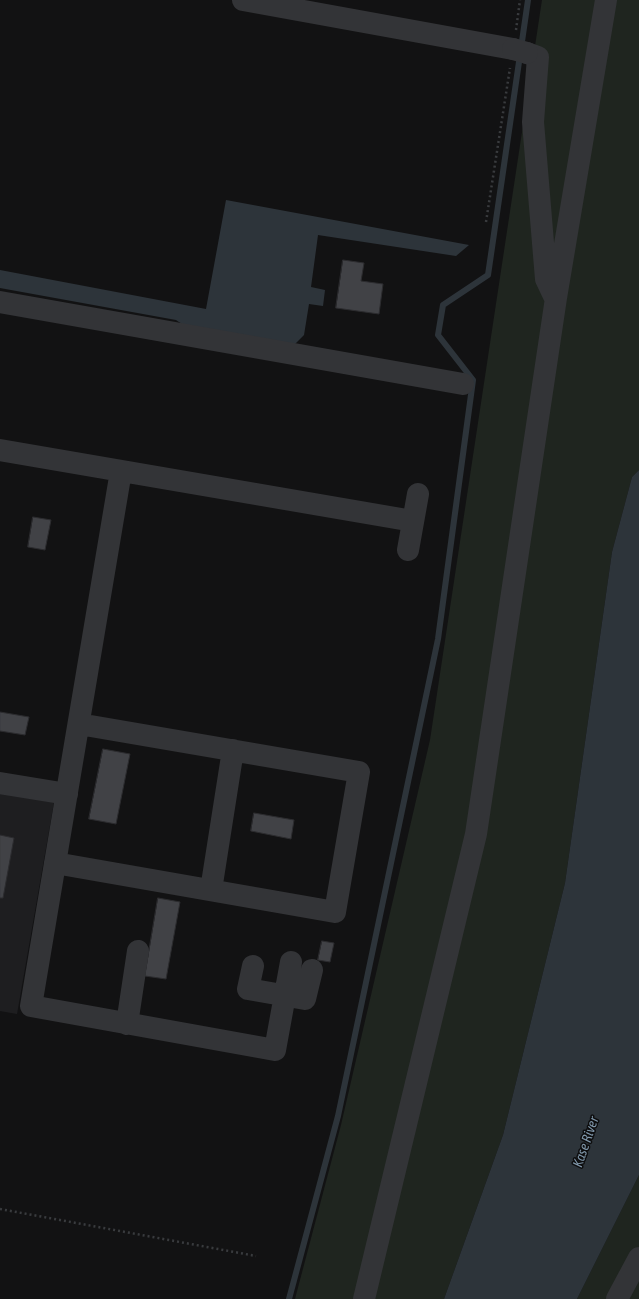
<!DOCTYPE html>
<html>
<head>
<meta charset="utf-8">
<style>
  body { margin:0 }
  canvas { display:block; background:#121213 }
</style>
</head>
<body>
<canvas width="639" height="1299"></canvas>
<script>
const ctx = document.querySelector('canvas').getContext('2d');
ctx.lineJoin = 'round';
function fillPath(path, color) {
  ctx.fillStyle = color;
  ctx.fill(path, 'evenodd');
}
function trace(path, color, width, dash) {
  ctx.strokeStyle = color;
  ctx.lineWidth = width;
  ctx.lineCap = dash ? 'butt' : 'round';
  ctx.setLineDash(dash || []);
  ctx.stroke(path);
}
function label(font, color, halo, rows, align = 'center') {
  ctx.font = font + ' "Asap Condensed",sans-serif';
  ctx.lineWidth = 3;
  ctx.setLineDash([]);
  ctx.textBaseline = 'middle';
  ctx.strokeStyle = halo;
  ctx.fillStyle = color;
  for (const [text, x, y, turn = 0] of rows) {
    ctx.save();
    ctx.translate(x, y);
    ctx.rotate((+turn || 0) * Math.PI / 180);
    ctx.textAlign = isNaN(turn) ? turn : align;
    if (halo) ctx.strokeText(text, 0, 0);
    ctx.fillText(text, 0, 0);
    ctx.restore();
  }
}
fillPath(new Path2D(`
  M 0,793 L 54,802 L 17,1014 L 0,1011 Z`), '#1e1e20');
fillPath(new Path2D(`
  M 542,0 L 639,0 L 639,470 L 632,477 L 612,552 L 565,883 L 503,1135 L 444,1299 L 295,1299 L 341,1125 L 430,740 Z
  M 639,1175 L 639,1299 L 577,1299 Z`), '#1f251f');
fillPath(new Path2D(`
  M 226,200 L 469,245 L 456,256 L 318,235 L 311,287 L 325,290 L 323,306 L 309,304 L 304,335 L 293,346 L 191,330 L 176,320 L 0,288 L 0,270 L 206,309 Z
  M 639,470 L 639,1175 L 577,1299 L 444,1299 L 503,1135 L 565,883 L 612,552 L 632,477 Z`), '#2d343a');
trace(new Path2D(`
  M 289,1299 L 338,1116 L 438,639 L 473,380 L 438,335 L 443,305 L 488,275 L 528,0`), '#2d343a', 6);
const building = new Path2D(`
  M 343,260 L 364,263 L 361,281 L 383,284 L 379,314 L 336,308 Z
  M 33,517 L 51,520 L 45,550 L 28,547 Z
  M 0,712 L 29,717 L 25,735 L 0,731 Z
  M 103,749 L 130,754 L 116,824 L 89,819 Z
  M 254,813 L 294,820 L 291,839 L 251,831 Z
  M 0,835 L 14,838 L 3,898 L 0,898 Z
  M 158,898 L 180,902 L 166,979 L 145,976 Z
  M 322,941 L 334,943 L 330,962 L 318,960 Z`);
fillPath(building, '#414246');
trace(building, '#2c2c2f', 1);
trace(new Path2D(`
  M 516,30 L 520,0
  M 486,222 L 510,68
  M 0,1209 L 256,1256`), '#393b3e', 2.5, [2, 3]);
trace(new Path2D(`
  M 243,0 L 513,49
  M 527,53 L 538,57 L 533,122 L 546,279 L 555,298
  M 0,302 L 463,384
  M 0,450 L 413,521
  M 120,477 L 31,1006 L 275,1050 L 291,962
  M 408,550 L 418,494
  M 0,783 L 67,794
  M 55,863 L 335,912 L 359,772 L 79,724
  M 211,890 L 233,750
  M 253,966 L 248,989 L 305,999 L 312,970
  M 127,1024 L 138,951
  M 364,1299 L 476,834 L 556,298 L 606,0
  M 617,1299 L 639,1258`), '#333437', 22);
trace(new Path2D(`
  M 513,49 L 527,53`), '#333437', 22);
label('italic 14px', '#7f96a9', '#0d0d0e', [
  ["Kase River",586,1142,-71]
]);
</script>
</body>
</html>
